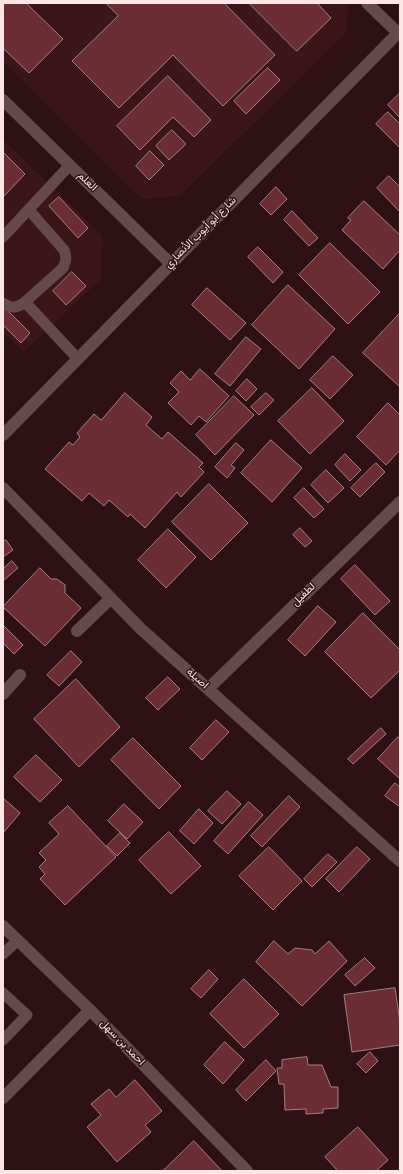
<!DOCTYPE html>
<html>
<head>
<meta charset="utf-8">
<style>
  body { margin:0 }
  #map { position:relative; width:403px; height:1174px; overflow:hidden; background:#2e1114; font-family:"Source Sans 3",sans-serif }
  canvas { display:block }
  .frame { position:absolute; inset:0; border:4px solid #fce6e7; pointer-events:none }
</style>
</head>
<body>
<div id="map">
<canvas width="403" height="1174"></canvas>
<div class="frame"></div>
</div>
<script>
const ctx = document.querySelector('canvas').getContext('2d');
ctx.lineJoin = 'round';
function fillPath(path, color) {
  ctx.fillStyle = color;
  ctx.fill(path, 'evenodd');
}
function trace(path, color, width, dash) {
  ctx.strokeStyle = color;
  ctx.lineWidth = width;
  ctx.lineCap = dash ? 'butt' : 'round';
  ctx.setLineDash(dash || []);
  ctx.stroke(path);
}
function label(font, color, halo, rows, align = 'center') {
  ctx.font = font + ' "Source Sans 3",Vazirmatn,sans-serif';
  ctx.lineWidth = 3;
  ctx.setLineDash([]);
  ctx.textBaseline = 'middle';
  ctx.strokeStyle = halo;
  ctx.fillStyle = color;
  for (const [text, x, y, turn = 0] of rows) {
    ctx.save();
    ctx.translate(x, y);
    ctx.rotate((+turn || 0) * Math.PI / 180);
    ctx.textAlign = isNaN(turn) ? turn : align;
    if (halo) ctx.strokeText(text, 0, 0);
    ctx.fillText(text, 0, 0);
    ctx.restore();
  }
}
fillPath(new Path2D(`
  M 3,3 L 345,3 L 348,6 L 347,32 L 180,196 L 141,199 L 3,61 Z
  M 3,139 L 103,236 L 101,279 L 24,352 L 3,333 Z`), '#3a1519');
const building = new Path2D(`
  M 3,3 L 26,3 L 63,39 L 29,73 L 3,48 Z
  M 106,3 L 227,3 L 225,4 L 275,55 L 223,106 L 173,55 L 119,108 L 72,61 L 118,16 Z
  M 249,3 L 317,3 L 331,18 L 297,51 Z
  M 268,68 L 280,80 L 246,114 L 234,101 Z
  M 168,76 L 211,120 L 194,137 L 173,117 L 140,150 L 117,126 Z
  M 400,93 L 400,118 L 388,105 Z
  M 388,112 L 400,124 L 400,148 L 376,124 Z
  M 172,130 L 186,144 L 169,160 L 156,146 Z
  M 150,151 L 164,165 L 149,180 L 136,166 Z
  M 3,152 L 25,174 L 3,197 Z
  M 389,176 L 400,187 L 400,212 L 377,188 Z
  M 276,187 L 287,199 L 271,215 L 260,204 Z
  M 59,197 L 88,228 L 78,238 L 49,206 Z
  M 364,201 L 400,235 L 400,250 L 383,269 L 342,230 L 351,220 L 348,218 Z
  M 292,211 L 318,238 L 309,246 L 284,220 Z
  M 330,243 L 380,292 L 348,324 L 299,275 Z
  M 258,247 L 283,272 L 273,283 L 248,257 Z
  M 72,272 L 86,286 L 66,305 L 53,291 Z
  M 288,285 L 335,329 L 299,369 L 252,325 Z
  M 207,288 L 246,323 L 230,340 L 192,305 Z
  M 3,306 L 30,333 L 21,343 L 3,325 Z
  M 400,313 L 400,387 L 363,353 Z
  M 246,337 L 261,349 L 230,386 L 215,374 Z
  M 333,356 L 353,375 L 330,399 L 310,380 Z
  M 200,369 L 229,396 L 206,422 L 199,416 L 191,425 L 168,403 L 179,392 L 170,383 L 181,371 L 190,380 Z
  M 247,379 L 257,389 L 246,401 L 236,391 Z
  M 312,388 L 344,421 L 310,454 L 278,421 Z
  M 125,393 L 152,417 L 146,425 L 162,439 L 168,432 L 203,463 L 199,467 L 204,472 L 181,497 L 177,492 L 145,528 L 130,514 L 128,517 L 109,500 L 104,506 L 89,493 L 82,501 L 45,469 L 69,442 L 73,445 L 80,437 L 77,433 L 94,414 L 101,420 Z
  M 266,393 L 274,400 L 259,415 L 251,407 Z
  M 234,396 L 254,415 L 215,455 L 196,435 Z
  M 388,403 L 400,415 L 400,450 L 386,465 L 357,437 Z
  M 271,440 L 302,468 L 272,502 L 241,473 Z
  M 236,443 L 244,450 L 231,465 L 235,468 L 227,478 L 215,467 Z
  M 345,454 L 361,470 L 350,481 L 335,465 Z
  M 376,463 L 385,472 L 360,497 L 351,488 Z
  M 326,470 L 344,488 L 328,503 L 311,485 Z
  M 209,484 L 248,523 L 211,560 L 172,522 Z
  M 304,488 L 324,509 L 314,518 L 294,498 Z
  M 300,528 L 312,541 L 305,547 L 293,535 Z
  M 168,529 L 196,557 L 166,588 L 138,560 Z
  M 6,540 L 13,550 L 3,557 L 3,542 Z
  M 12,561 L 18,568 L 3,581 L 3,569 Z
  M 355,565 L 390,601 L 375,615 L 341,579 Z
  M 40,568 L 51,579 L 57,579 L 65,585 L 65,593 L 81,608 L 45,646 L 3,607 Z
  M 318,606 L 336,622 L 305,656 L 288,640 Z
  M 363,613 L 400,650 L 400,670 L 371,698 L 325,652 Z
  M 3,625 L 23,645 L 14,654 L 3,643 Z
  M 71,651 L 82,662 L 59,686 L 47,675 Z
  M 168,677 L 180,689 L 158,710 L 146,698 Z
  M 76,679 L 120,727 L 79,767 L 34,719 Z
  M 216,720 L 229,732 L 202,760 L 190,748 Z
  M 381,728 L 386,734 L 353,764 L 348,759 Z
  M 398,737 L 400,740 L 400,779 L 378,759 Z
  M 133,738 L 181,786 L 159,809 L 111,760 Z
  M 36,755 L 62,780 L 40,802 L 14,777 Z
  M 395,783 L 400,787 L 400,807 L 385,796 Z
  M 227,791 L 241,804 L 222,824 L 208,811 Z
  M 289,796 L 300,807 L 262,847 L 251,836 Z
  M 3,798 L 20,813 L 3,833 Z
  M 249,802 L 263,815 L 228,854 L 214,841 Z
  M 124,804 L 143,822 L 127,839 L 108,821 Z
  M 68,806 L 116,857 L 65,905 L 40,879 L 45,874 L 39,867 L 46,860 L 39,853 L 59,834 L 49,823 Z
  M 199,809 L 213,823 L 194,844 L 180,831 Z
  M 169,832 L 201,866 L 171,894 L 139,860 Z
  M 120,833 L 130,843 L 117,856 L 107,846 Z
  M 269,847 L 302,881 L 273,910 L 239,876 Z
  M 357,847 L 370,859 L 339,892 L 326,879 Z
  M 328,854 L 337,862 L 312,887 L 304,879 Z
  M 274,941 L 288,954 L 295,948 L 312,950 L 315,954 L 329,941 L 347,961 L 302,1006 L 256,962 Z
  M 365,958 L 375,968 L 355,986 L 345,975 Z
  M 209,970 L 218,979 L 201,998 L 191,989 Z
  M 244,979 L 279,1014 L 244,1048 L 210,1014 Z
  M 395,988 L 400,1022 L 400,1045 L 352,1052 L 344,995 Z
  M 225,1042 L 244,1060 L 223,1084 L 204,1065 Z
  M 370,1052 L 378,1061 L 366,1073 L 357,1064 Z
  M 307,1057 L 308,1065 L 322,1065 L 331,1087 L 338,1087 L 338,1108 L 323,1109 L 323,1113 L 306,1114 L 306,1109 L 285,1110 L 284,1084 L 279,1084 L 277,1068 L 282,1068 L 282,1060 Z
  M 266,1060 L 276,1071 L 246,1101 L 236,1090 Z
  M 135,1080 L 162,1111 L 145,1125 L 151,1132 L 117,1162 L 87,1127 L 101,1115 L 91,1104 L 109,1089 L 116,1097 Z
  M 358,1127 L 388,1160 L 376,1171 L 338,1171 L 325,1157 Z
  M 194,1141 L 222,1171 L 163,1171 Z`);
fillPath(building, '#6a2d33');
trace(building, '#a57f80', 1);
trace(new Path2D(`
  M 3,237 L 70,165
  M 25,302 L 78,359
  M 3,303 C 12,309 17,308 25,302 L 63,268 C 66,261 67,257 64,250 L 29,210
  M 3,954 L 18,940
  M 3,993 L 27,1015 L 3,1040`), '#664a4b', 11);
trace(new Path2D(`
  M 367,3 L 398,33
  M 3,100 L 171,264
  M 3,488 L 141,629 L 400,861
  M 77,631 L 111,598
  M 208,689 L 400,502
  M 3,694 L 20,675
  M 3,926 L 90,1010 L 247,1171
  M 3,1098 L 90,1010`), '#664a4b', 12);
trace(new Path2D(`
  M 3,435 L 400,31`), '#664a4b', 12);
label('11px', '#fce6e7', '#2e1114', [
  ["العلم",87,182,44],
  ["شارع أبو أيوب الأنصاري",201,233,-45],
  ["لطفيل",304,595,-44],
  ["اصيلة",197,679,42],
  ["احمد بن سهل",122,1043,46]
]);
</script>
</body>
</html>
